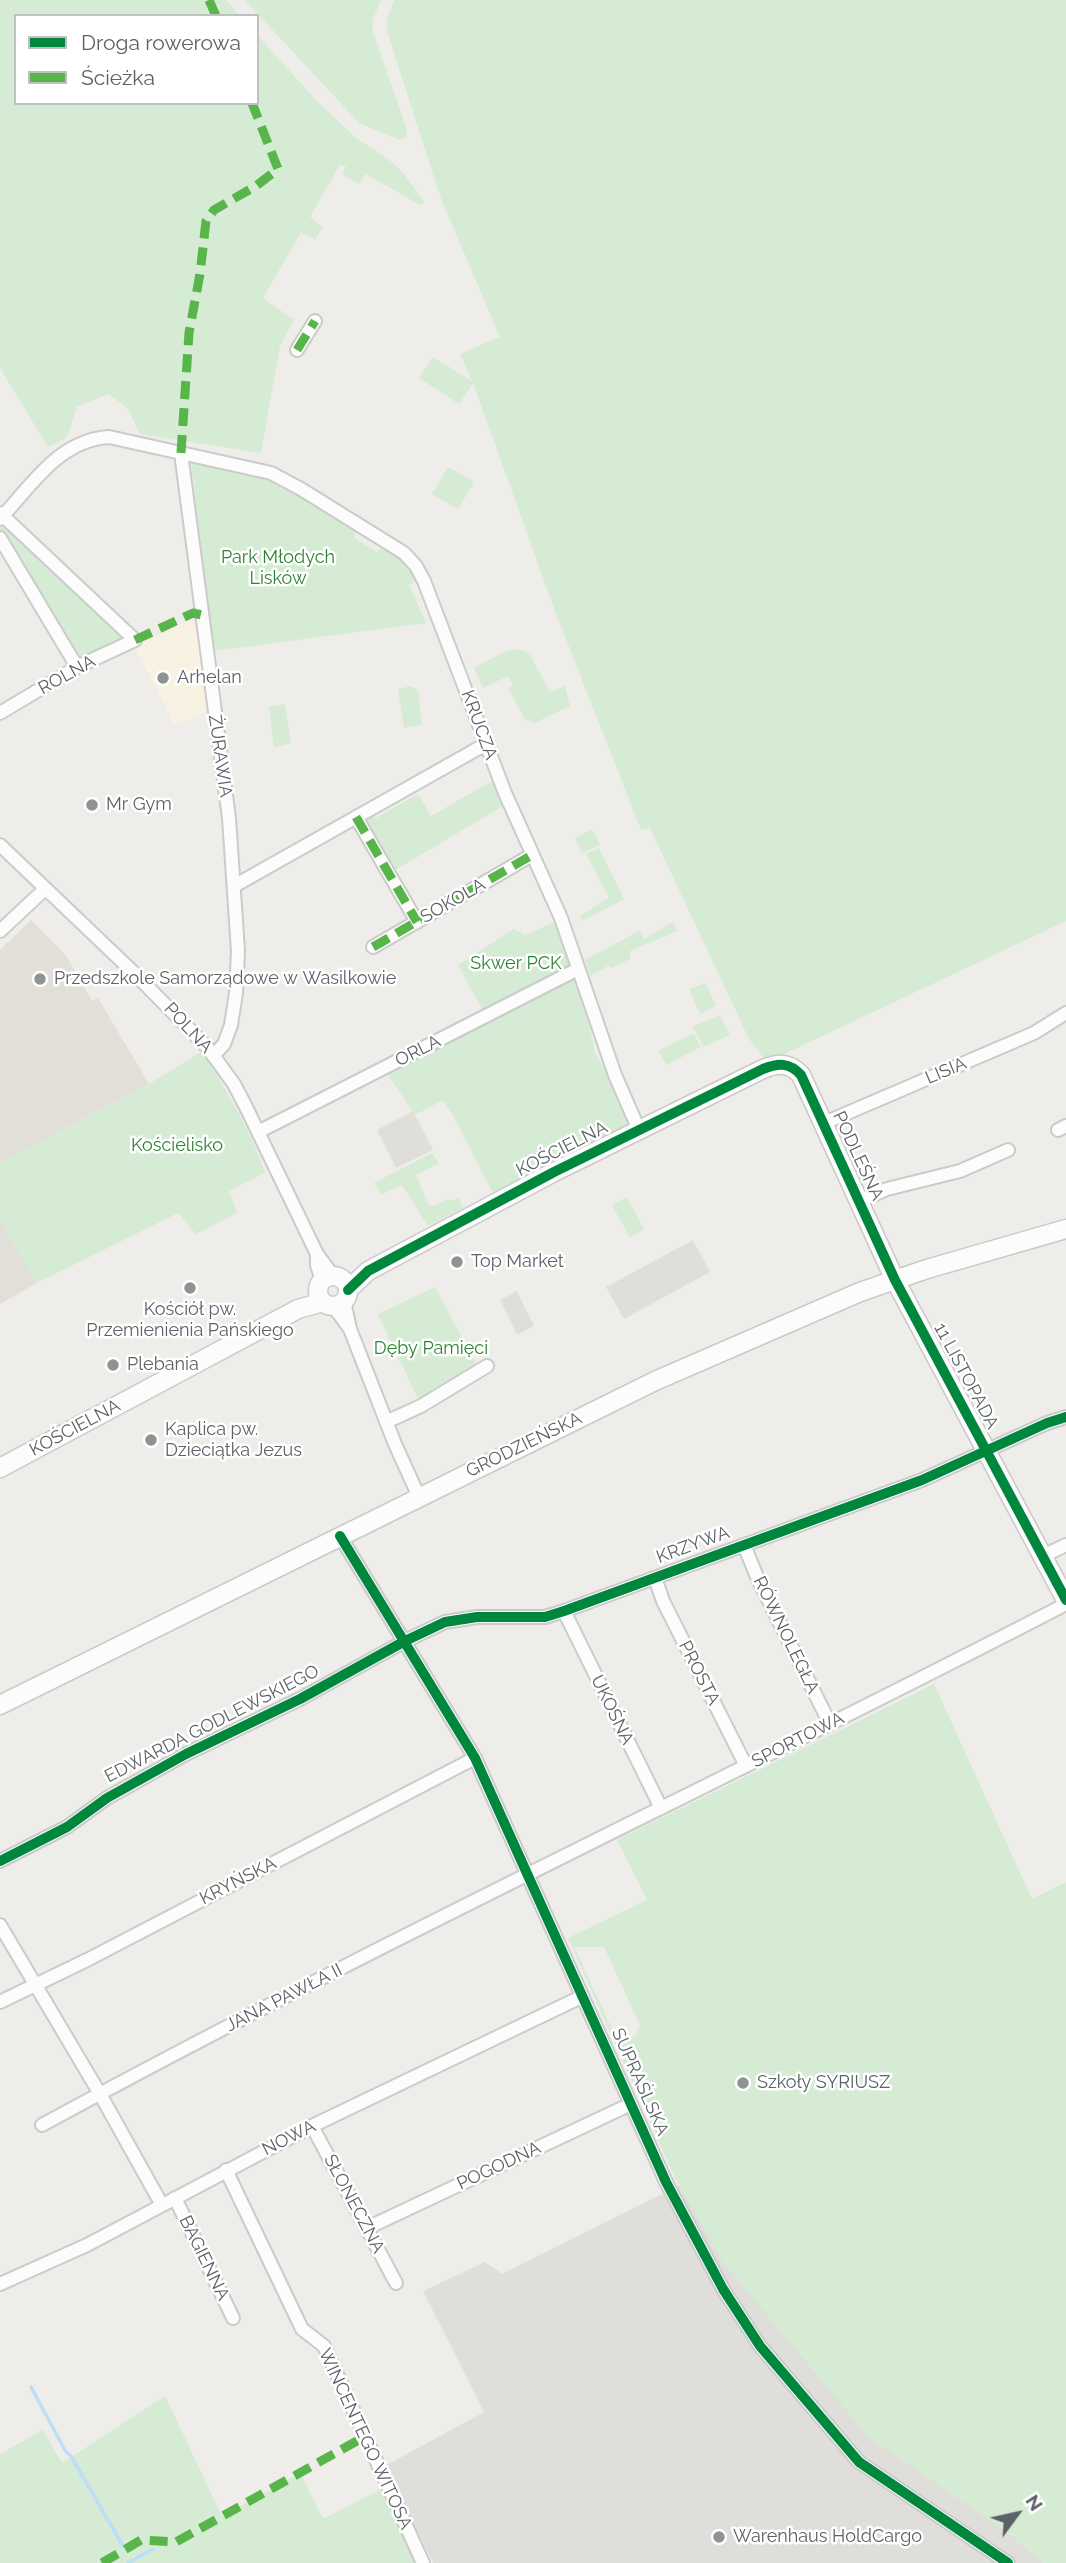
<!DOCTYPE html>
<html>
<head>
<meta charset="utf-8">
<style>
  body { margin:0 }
  #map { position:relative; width:1066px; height:2563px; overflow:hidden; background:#eeede9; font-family:Raleway,sans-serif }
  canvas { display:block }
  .legend { position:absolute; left:14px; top:14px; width:245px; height:91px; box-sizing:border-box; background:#fff; border:2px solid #bec0c2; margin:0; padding:9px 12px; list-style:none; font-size:21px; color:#5d6267 }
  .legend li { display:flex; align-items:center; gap:14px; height:35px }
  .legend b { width:35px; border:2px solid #bec0c2 }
  .north { position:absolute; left:982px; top:2479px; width:70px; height:70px; -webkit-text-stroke:5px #fff; paint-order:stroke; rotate:57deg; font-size:19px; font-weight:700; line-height:28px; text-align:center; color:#5d6267 }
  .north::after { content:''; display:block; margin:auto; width:24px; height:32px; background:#5d6267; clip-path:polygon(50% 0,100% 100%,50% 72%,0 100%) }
</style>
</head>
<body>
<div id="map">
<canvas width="1066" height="2563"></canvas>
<ul class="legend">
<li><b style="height:9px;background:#00873e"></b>Droga rowerowa</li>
<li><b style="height:9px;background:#58b549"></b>Ścieżka</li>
</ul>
<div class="north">N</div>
</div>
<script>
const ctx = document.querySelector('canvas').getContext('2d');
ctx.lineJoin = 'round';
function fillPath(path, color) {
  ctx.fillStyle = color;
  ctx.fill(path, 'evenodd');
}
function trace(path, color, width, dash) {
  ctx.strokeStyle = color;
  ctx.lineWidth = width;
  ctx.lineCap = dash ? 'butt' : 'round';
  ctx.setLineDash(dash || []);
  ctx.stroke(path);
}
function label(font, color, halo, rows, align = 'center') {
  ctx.font = font + ' Raleway,sans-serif';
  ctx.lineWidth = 5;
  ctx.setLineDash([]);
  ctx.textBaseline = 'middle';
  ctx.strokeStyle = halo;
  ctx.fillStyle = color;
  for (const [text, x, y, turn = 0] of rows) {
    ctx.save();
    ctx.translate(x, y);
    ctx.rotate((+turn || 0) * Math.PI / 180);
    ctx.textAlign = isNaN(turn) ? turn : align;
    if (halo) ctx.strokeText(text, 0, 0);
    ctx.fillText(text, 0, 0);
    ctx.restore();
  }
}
fillPath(new Path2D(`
  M 190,620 L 199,630 L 207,711 L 175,725 L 134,646 Z`), '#f7f2e2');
fillPath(new Path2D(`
  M 413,1111 L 433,1150 L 396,1168 L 377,1130 Z
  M 693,1240 L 710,1272 L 624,1319 L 606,1287 Z
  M 517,1291 L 534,1326 L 517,1335 L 500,1300 Z
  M 680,2185 L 723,2262 L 1011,2535 L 1043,2563 L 433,2563 L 385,2466 L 484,2412 L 423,2291 L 485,2262 L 502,2274 Z`), '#dfdeda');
fillPath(new Path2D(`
  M 31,920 L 67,957 L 92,1001 L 98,998 L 149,1084 L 0,1163 L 0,950 Z
  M 0,1221 L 37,1283 L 0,1304 Z`), '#e1dfd8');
fillPath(new Path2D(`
  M 0,0 L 226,0 L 240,16 L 16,16 L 16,103 L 257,103 L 257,35 L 317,101 L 356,138 L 387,158 L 403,173 L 424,202 L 420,205 L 366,174 L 359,184 L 342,174 L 346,166 L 340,165 L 310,217 L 323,227 L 315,240 L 301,232 L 263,298 L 294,320 L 280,346 L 261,453 L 140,434 L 128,409 L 109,394 L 77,406 L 67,437 L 48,447 L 0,368 Z
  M 245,0 L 381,0 L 373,19 L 372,29 L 407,130 L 405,137 L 400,140 L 359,123 Z
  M 394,0 L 1066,0 L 1066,921 L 767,1062 L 749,1039 L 650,828 L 641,830 L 555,611 L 473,383 L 459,404 L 419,378 L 433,357 L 472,381 L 460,354 L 500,337 L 440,196 L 387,31 L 387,18 Z
  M 191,460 L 265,475 L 356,530 L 354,538 L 377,552 L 382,547 L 408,564 L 418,580 L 409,585 L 426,623 L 213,651 Z
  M 448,467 L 474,482 L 458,509 L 432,494 Z
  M 5,525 L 130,639 L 78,664 L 0,529 Z
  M 508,650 L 523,650 L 530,655 L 550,692 L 565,686 L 570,706 L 534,723 L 525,719 L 508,688 L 513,685 L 508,676 L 483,688 L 474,668 Z
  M 411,686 L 418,691 L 422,725 L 404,728 L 398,689 Z
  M 285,704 L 291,743 L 274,747 L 269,707 Z
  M 494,780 L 503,806 L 392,872 L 366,826 L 366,818 L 370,815 L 376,818 L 418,794 L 431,816 Z
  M 592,829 L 600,845 L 582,853 L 575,838 Z
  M 599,848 L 624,899 L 582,921 L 580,916 L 609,898 L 586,854 Z
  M 557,921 L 571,967 L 486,1016 L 458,965 L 514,929 L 525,935 Z
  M 673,922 L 677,931 L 630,951 L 630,959 L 611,968 L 608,966 L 590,976 L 585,960 L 639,931 L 644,939 Z
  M 578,969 L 595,1053 L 632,1114 L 634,1132 L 497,1201 L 454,1117 L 443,1100 L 415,1115 L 387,1073 L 570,979 Z
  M 706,983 L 716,1006 L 700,1014 L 689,989 Z
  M 720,1015 L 730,1035 L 703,1047 L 693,1026 Z
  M 694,1033 L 701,1047 L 666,1065 L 658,1051 Z
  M 201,1052 C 227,1090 250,1129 265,1173 L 229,1191 L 237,1213 L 196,1234 L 178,1213 L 37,1283 L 0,1221 L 0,1163 L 149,1084 Z
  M 432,1153 L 439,1163 L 416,1175 L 429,1205 L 434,1206 L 448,1199 L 452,1201 L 459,1197 L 463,1208 L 428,1226 L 402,1185 L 381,1194 L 374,1183 Z
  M 627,1197 L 644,1229 L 630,1238 L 612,1205 Z
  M 435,1287 L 475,1362 L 471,1370 L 420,1403 L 378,1314 Z
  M 934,1684 L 1032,1899 L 1066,1882 L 1066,2563 L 1043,2563 L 1011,2535 L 868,2437 L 723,2262 L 677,2182 L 568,1938 L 647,1900 L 617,1840 ZM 574,1947 L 604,1947 L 640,2025 L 636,2035 L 623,2042 L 616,2038 Z
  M 165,2396 L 222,2516 L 300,2473 L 323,2519 L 380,2490 L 416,2563 L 0,2563 L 0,2454 L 43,2430 L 62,2463 Z`), '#d5ebd3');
trace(new Path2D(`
  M 31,2387 L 66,2452 L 71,2456 L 123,2546
  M 128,2563 L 153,2549`), '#bddef8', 3.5);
const street = new Path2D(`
  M 297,350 L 315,321
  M 181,453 L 229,818 L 238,951 L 236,993 L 231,1025 L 224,1044 L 214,1055
  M 0,513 L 135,640 L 77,667 L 0,713
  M 0,519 C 32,485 59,440 109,437 L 271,473 L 301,489 L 404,553 L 416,566 L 424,581 L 505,793 L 561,918 L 615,1075 L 639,1130
  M 0,538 L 77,667
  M 356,817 L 417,922
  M 0,845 L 132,971 L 207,1047 L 234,1084 L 246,1107 L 317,1254 L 334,1277
  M 234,886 L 486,744
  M 0,931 L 45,889
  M 373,947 L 532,855
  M 824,1123 L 1034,1033 L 1066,1013
  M 1058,1130 L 1066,1126
  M 258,1132 L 578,969
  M 860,1201 L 887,1189 L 960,1171 L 1008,1150
  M 317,1254 L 317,1265 L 322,1281
  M 344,1301 L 350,1329 L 395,1444 L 419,1497
  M 333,1306 L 350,1329
  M 386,1422 L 421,1406 L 487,1366
  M 340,1536 L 475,1758 L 666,2182 L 723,2289 L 760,2346 L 859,2462 L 1008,2563
  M 744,1545 L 757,1577 L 830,1724
  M 1043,1556 L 1066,1545
  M 655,1578 L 663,1601 L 746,1766
  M 564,1611 L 661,1808
  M 0,1861 L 67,1827 L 107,1798 L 186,1754 L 300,1699 L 405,1641 L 445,1622 L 477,1617 L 545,1617 L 564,1611 L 922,1480 L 1047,1423 L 1066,1417
  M 0,1925 L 100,2094 L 162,2205
  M 0,2002 L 87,1960 L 475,1758
  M 42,2125 C 378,1942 726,1780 1066,1604
  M 312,2126 L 396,2283
  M 226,2170 L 302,2329 L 324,2346 L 423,2563
  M 175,2198 L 233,2318
  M 367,2228 L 631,2104
  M 0,2284 L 87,2245 L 312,2126 L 581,1997`);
const secondary = new Path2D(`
  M318 1291a15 15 0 1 1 30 0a15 15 0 1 1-30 0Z
  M 348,1290 L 368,1271 L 554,1172 L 763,1069 C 778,1063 789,1062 801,1075 L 895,1280 L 1066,1600
  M 0,1468 L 298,1309 L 323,1302
  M 0,1705 L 655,1381 L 860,1292 L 927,1269 L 1066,1229`);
trace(street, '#cbcbcb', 16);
trace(secondary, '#c9cac9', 21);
trace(street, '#fcfcfc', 12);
trace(secondary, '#fcfcfc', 18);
trace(new Path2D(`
  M 209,0 L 216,16
  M 297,350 L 315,321
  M 181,453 L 189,333 L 200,274 L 206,221 L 214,210 L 256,186 L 278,169 L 252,103
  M 135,640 L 193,613 L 202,615
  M 356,817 L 417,922
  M 373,947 L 532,855
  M 102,2563 L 141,2540 L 176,2542 L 364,2437`), '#58b549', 9, [18, 9]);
trace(new Path2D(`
  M 348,1290 L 368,1271 L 554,1172 L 763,1069 C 778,1063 789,1062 801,1075 L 895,1280 L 1066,1600
  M 340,1536 L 475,1758 L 666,2182 L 723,2289 L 760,2346 L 859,2462 L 1008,2563
  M 0,1861 L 67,1827 L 107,1798 L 186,1754 L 300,1699 L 405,1641 L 445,1622 L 477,1617 L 545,1617 L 564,1611 L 922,1480 L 1047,1423 L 1066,1417`), '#00873e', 10);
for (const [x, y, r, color] of [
  [163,678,7,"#909394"],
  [92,805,7,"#909394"],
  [40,979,7,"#909394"],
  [457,1262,7,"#909394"],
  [190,1288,7,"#909394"],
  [113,1365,7,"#909394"],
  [151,1440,7,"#909394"],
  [743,2083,7,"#909394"],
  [719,2537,7,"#909394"]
]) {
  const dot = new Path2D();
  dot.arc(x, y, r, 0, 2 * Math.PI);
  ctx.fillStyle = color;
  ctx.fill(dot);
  trace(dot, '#fff', 2.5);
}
label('18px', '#2f8433', '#fff', [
  ["Park Młodych",278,558],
  ["Lisków",278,579],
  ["Skwer PCK",516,964],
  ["Kościelisko",177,1146],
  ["Dęby Pamięci",431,1349]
]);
label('18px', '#5d6267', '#fff', [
  ["ROLNA",67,675,-29],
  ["KRUCZA",479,725,70],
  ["ŻURAWIA",220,756,82],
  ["SOKOLA",453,901,-30],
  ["POLNA",188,1028,47],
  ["ORLA",418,1051,-27],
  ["LISIA",946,1071,-23],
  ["KOŚCIELNA",562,1149,-27],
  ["PODLEŚNA",858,1156,65],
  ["11 LISTOPADA",966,1376,62],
  ["KOŚCIELNA",75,1428,-28],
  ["GRODZIEŃSKA",524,1445,-26],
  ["KRZYWA",693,1545,-20],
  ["RÓWNOLEGŁA",786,1635,64],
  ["PROSTA",699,1673,63],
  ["UKOŚNA",612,1710,64],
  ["EDWARDA GODLEWSKIEGO",212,1724,-27],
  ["SPORTOWA",798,1740,-27],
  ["KRYŃSKA",238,1881,-27],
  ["JANA PAWŁA II",284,1998,-27],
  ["SUPRAŚLSKA",640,2082,66],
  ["NOWA",289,2138,-27],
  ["POGODNA",499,2166,-25],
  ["SŁONECZNA",354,2204,62],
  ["BAGIENNA",204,2258,64],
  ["WINCENTEGO WITOSA",365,2439,65]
]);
label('18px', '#5d6267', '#fff', [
  ["Arhelan",177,678],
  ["Mr Gym",106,805],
  ["Przedszkole Samorządowe w Wasilkowie",54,979],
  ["Top Market",471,1262],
  ["Kościół pw.",190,1310,"center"],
  ["Przemienienia Pańskiego",190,1331,"center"],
  ["Plebania",127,1365],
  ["Kaplica pw.",165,1430],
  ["Dzieciątka Jezus",165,1451],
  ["Szkoły SYRIUSZ",757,2083],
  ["Warenhaus HoldCargo",733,2537]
], 'left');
</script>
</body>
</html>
